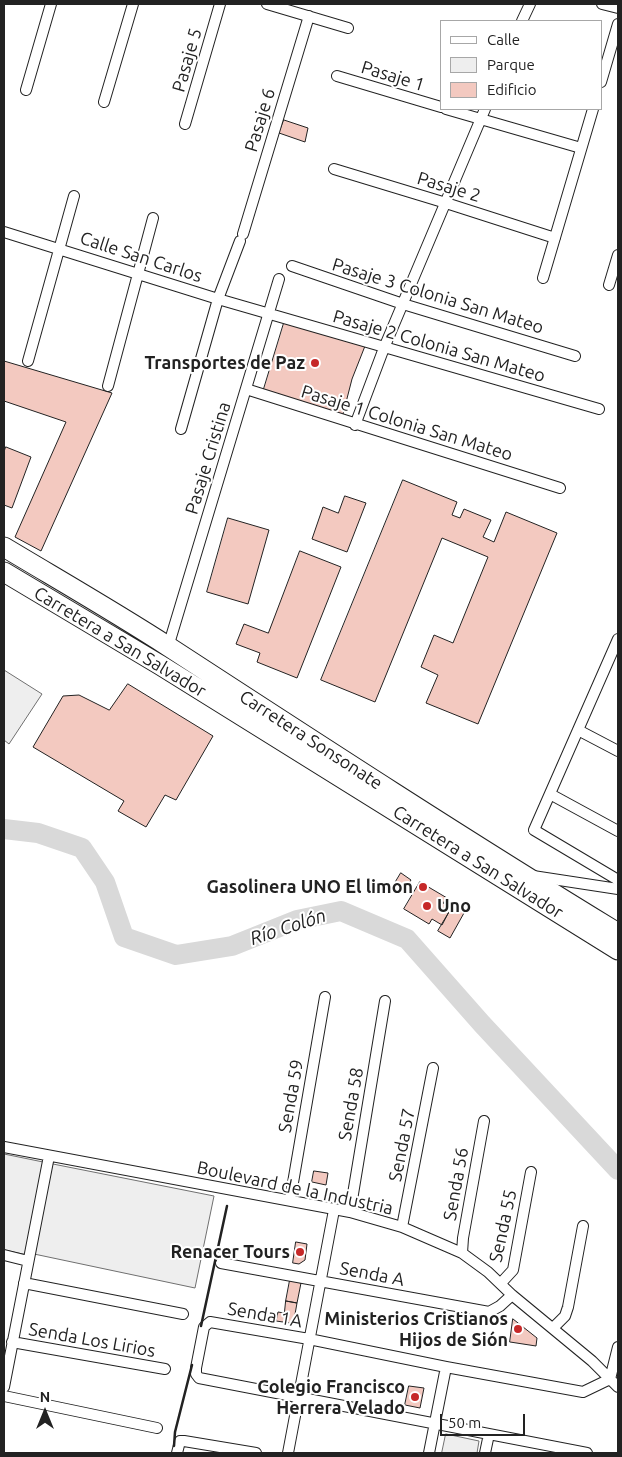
<!DOCTYPE html>
<html>
<head>
<meta charset="utf-8">
<style>
  body { margin:0 }
  #map { position:relative; width:622px; height:1457px; overflow:hidden; background:#fff; font-family:Ubuntu,sans-serif }
  canvas { display:block }
  .frame { position:absolute; inset:0; border:5px solid #222; pointer-events:none }
  .legend { position:absolute; left:440px; top:20px; width:162px; height:90px; box-sizing:border-box; background:#fff; border:1px solid #a7a7a7; margin:0; padding:6px 9px; list-style:none; font-size:15px; color:#222 }
  .legend li { display:flex; align-items:center; gap:10px; height:25px }
  .legend b { width:25px; border:1px solid #a7a7a7 }
  .north { position:absolute; left:20px; top:1387px; width:50px; height:50px; -webkit-text-stroke:4px #fff; paint-order:stroke; rotate:0deg; font-size:14px; font-weight:700; line-height:20px; text-align:center; color:#222 }
  .north::after { content:''; display:block; margin:auto; width:18px; height:22px; background:#222; clip-path:polygon(50% 0,100% 100%,50% 72%,0 100%) }
  .scale { position:absolute; left:440px; top:1414px; width:85px; height:22px; box-sizing:border-box; border:2px solid #222; border-top:0; padding-left:6px; font-size:15px; line-height:18px; white-space:nowrap; color:#222; -webkit-text-stroke:4px #fff; paint-order:stroke }
</style>
</head>
<body>
<div id="map">
<canvas width="622" height="1457"></canvas>
<div class="frame"></div>
<ul class="legend">
<li><b style="height:6px;background:#fff"></b>Calle</li>
<li><b style="height:14px;background:#eee"></b>Parque</li>
<li><b style="height:14px;background:#f3c9c0"></b>Edificio</li>
</ul>
<div class="north">N</div>
<div class="scale">50 m</div>
</div>
<script>
const ctx = document.querySelector('canvas').getContext('2d');
ctx.lineJoin = 'round';
function fillPath(path, color) {
  ctx.fillStyle = color;
  ctx.fill(path, 'evenodd');
}
function trace(path, color, width, dash) {
  ctx.strokeStyle = color;
  ctx.lineWidth = width;
  ctx.lineCap = dash ? 'butt' : 'round';
  ctx.setLineDash(dash || []);
  ctx.stroke(path);
}
function label(font, color, halo, rows, align = 'center') {
  ctx.font = font + ' Ubuntu,sans-serif';
  ctx.lineWidth = 4;
  ctx.setLineDash([]);
  ctx.textBaseline = 'middle';
  ctx.strokeStyle = halo;
  ctx.fillStyle = color;
  for (const [text, x, y, turn = 0] of rows) {
    ctx.save();
    ctx.translate(x, y);
    ctx.rotate((+turn || 0) * Math.PI / 180);
    ctx.textAlign = isNaN(turn) ? turn : align;
    if (halo) ctx.strokeText(text, 0, 0);
    ctx.fillText(text, 0, 0);
    ctx.restore();
  }
}
const green = new Path2D(`
  M 4,670 L 42,694 L 9,744 L 4,740 Z
  M 4,1154 L 48,1163 L 32,1256 L 4,1250 Z
  M 53,1164 L 214,1196 L 195,1288 L 34,1254 Z
  M 446,1434 L 479,1441 L 477,1453 L 442,1453 Z`);
fillPath(green, '#eee');
trace(green, '#6f6f6f', 1);
trace(new Path2D(`
  M 4,829 L 38,833 L 82,848 L 105,882 L 124,937 L 176,955 L 232,946 L 297,920 L 341,911 L 407,939 L 482,1024 L 618,1170`), '#d9d9d9', 20);
const building = new Path2D(`
  M 284,120 L 308,128 L 305,142 L 279,133 Z
  M 284,323 L 365,346 L 352,379 L 342,418 L 263,392 Z
  M 4,361 L 112,393 L 41,551 L 15,537 L 66,422 L 4,401 Z
  M 6,447 L 31,457 L 12,508 L 4,505 L 4,452 Z
  M 403,480 L 457,502 L 452,515 L 460,518 L 464,509 L 491,520 L 483,537 L 494,542 L 506,512 L 557,533 L 478,724 L 426,703 L 438,675 L 421,667 L 434,635 L 453,643 L 488,557 L 442,538 L 375,702 L 321,680 Z
  M 345,496 L 366,503 L 347,552 L 312,539 L 323,507 L 338,513 Z
  M 228,518 L 269,530 L 248,604 L 207,592 Z
  M 300,551 L 341,567 L 297,678 L 257,662 L 260,653 L 236,644 L 244,624 L 268,633 Z
  M 128,684 L 213,736 L 176,800 L 165,795 L 146,827 L 118,811 L 124,801 L 33,747 L 63,696 L 79,695 L 109,710 Z
  M 401,873 L 411,880 L 405,889 L 395,883 Z
  M 420,882 L 447,898 L 443,903 L 451,908 L 442,925 L 432,919 L 429,924 L 404,909 Z
  M 453,906 L 464,913 L 450,938 L 438,931 Z
  M 314,1171 L 328,1173 L 326,1185 L 312,1182 Z
  M 296,1242 L 307,1244 L 305,1260 L 299,1264 L 293,1263 Z
  M 290,1280 L 301,1283 L 297,1303 L 286,1301 Z
  M 286,1301 L 297,1303 L 294,1320 L 290,1323 L 276,1321 L 278,1312 L 284,1313 Z
  M 513,1319 L 537,1338 L 536,1346 L 510,1342 Z
  M 409,1386 L 424,1388 L 420,1408 L 405,1405 Z`);
fillPath(building, '#f3c9c0');
trace(building, '#222', 1);
const street = new Path2D(`
  M 267,4 L 348,28
  M 602,4 L 618,8
  M 522,21 L 530,4
  M 337,76 L 441,107
  M 601,82 L 618,24
  M 26,90 L 51,4
  M 104,102 L 133,4
  M 446,109 L 581,148
  M 185,124 L 220,4
  M 334,169 L 446,203 L 555,238
  M 4,232 L 218,299 L 599,409
  M 243,234 L 309,16
  M 292,266 L 403,304 L 575,356
  M 543,278 L 593,109
  M 609,285 L 618,255
  M 28,361 L 74,196
  M 108,386 L 153,218
  M 246,389 L 560,488
  M 355,425 L 384,348 L 485,109
  M 181,429 L 218,299 L 240,241
  M 618,639 L 534,830 L 618,880
  M 168,647 L 279,279
  M 578,730 L 618,751
  M 550,794 L 618,831
  M 533,876 L 618,889
  M 4,1147 L 350,1212 L 402,1227 L 462,1253 L 488,1272 L 512,1295 L 592,1361 L 618,1387
  M 290,1200 L 325,997
  M 350,1212 L 385,1001
  M 402,1227 L 433,1068
  M 462,1253 L 463,1238 L 484,1121
  M 4,1255 L 28,1261
  M 221,1263 L 489,1312 L 500,1306 L 512,1295
  M 24,1283 L 183,1314
  M 501,1283 L 513,1270 L 531,1172
  M 553,1328 L 565,1316 L 568,1307 L 583,1226
  M 12,1342 L 165,1369
  M 4,1387 L 49,1156
  M 4,1396 L 157,1428
  M 177,1453 L 180,1441 L 184,1441 L 256,1453
  M 288,1453 L 334,1210
  M 429,1453 L 446,1367
  M 485,1453 L 489,1434
  M 587,1453 L 199,1378 L 196,1374 L 196,1368 L 204,1327 L 210,1322 L 309,1339 L 446,1367 L 583,1392 L 610,1379 L 618,1347`);
const highway = new Path2D(`
  M 4,547 C 59,580 115,612 169,647 C 318,744 467,841 618,933
  M 4,572 L 160,665 L 618,950`);
trace(street, '#222', 12);
trace(highway, '#222', 21);
trace(street, '#fff', 10);
trace(highway, '#fff', 19);
trace(new Path2D(`
  M 201,1326 L 227,1206
  M 174,1446 L 175,1432 L 192,1365`), '#222', 2.5);
for (const [x, y, r, color] of [
  [315,363,5,"#c62828"],
  [423,887,5,"#c62828"],
  [427,906,5,"#c62828"],
  [300,1252,5,"#c62828"],
  [518,1329,5,"#c62828"],
  [415,1397,5,"#c62828"]
]) {
  const dot = new Path2D();
  dot.arc(x, y, r, 0, 2 * Math.PI);
  ctx.fillStyle = color;
  ctx.fill(dot);
  trace(dot, '#fff', 2);
}
label('18px', '#222', '#fff', [
  ["Pasaje 5",187,60,-74],
  ["Pasaje 1",393,76,17],
  ["Pasaje 6",260,120,-73],
  ["Pasaje 2",449,187,17],
  ["Calle San Carlos",141,257,18],
  ["Pasaje 3 Colonia San Mateo",438,296,17],
  ["Pasaje 2 Colonia San Mateo",439,346,16],
  ["Pasaje 1 Colonia San Mateo",407,423,17],
  ["Pasaje Cristina",208,458,-73],
  ["Carretera a San Salvador",120,642,31],
  ["Carretera Sonsonate",311,740,33],
  ["Carretera a San Salvador",478,862,32],
  ["Senda 59",291,1096,-80],
  ["Senda 58",351,1104,-80],
  ["Senda 57",402,1145,-79],
  ["Senda 56",456,1184,-80],
  ["Boulevard de la Industria",295,1188,12],
  ["Senda 55",503,1226,-78],
  ["Senda A",372,1274,11],
  ["Senda 1A",265,1315,10],
  ["Senda Los Lirios",92,1340,10]
]);
label('bold 18px', '#222', '#fff', [
  ["Transportes de Paz",305,363],
  ["Gasolinera UNO El limon",413,887],
  ["Uno",437,906,"left"],
  ["Renacer Tours",290,1252],
  ["Ministerios Cristianos",508,1319],
  ["Hijos de Sión",508,1340],
  ["Colegio Francisco",405,1387],
  ["Herrera Velado",405,1408]
], 'right');
label('italic 19px', '#222', '#fff', [
  ["Río Colón",288,927,-18]
]);
</script>
</body>
</html>
